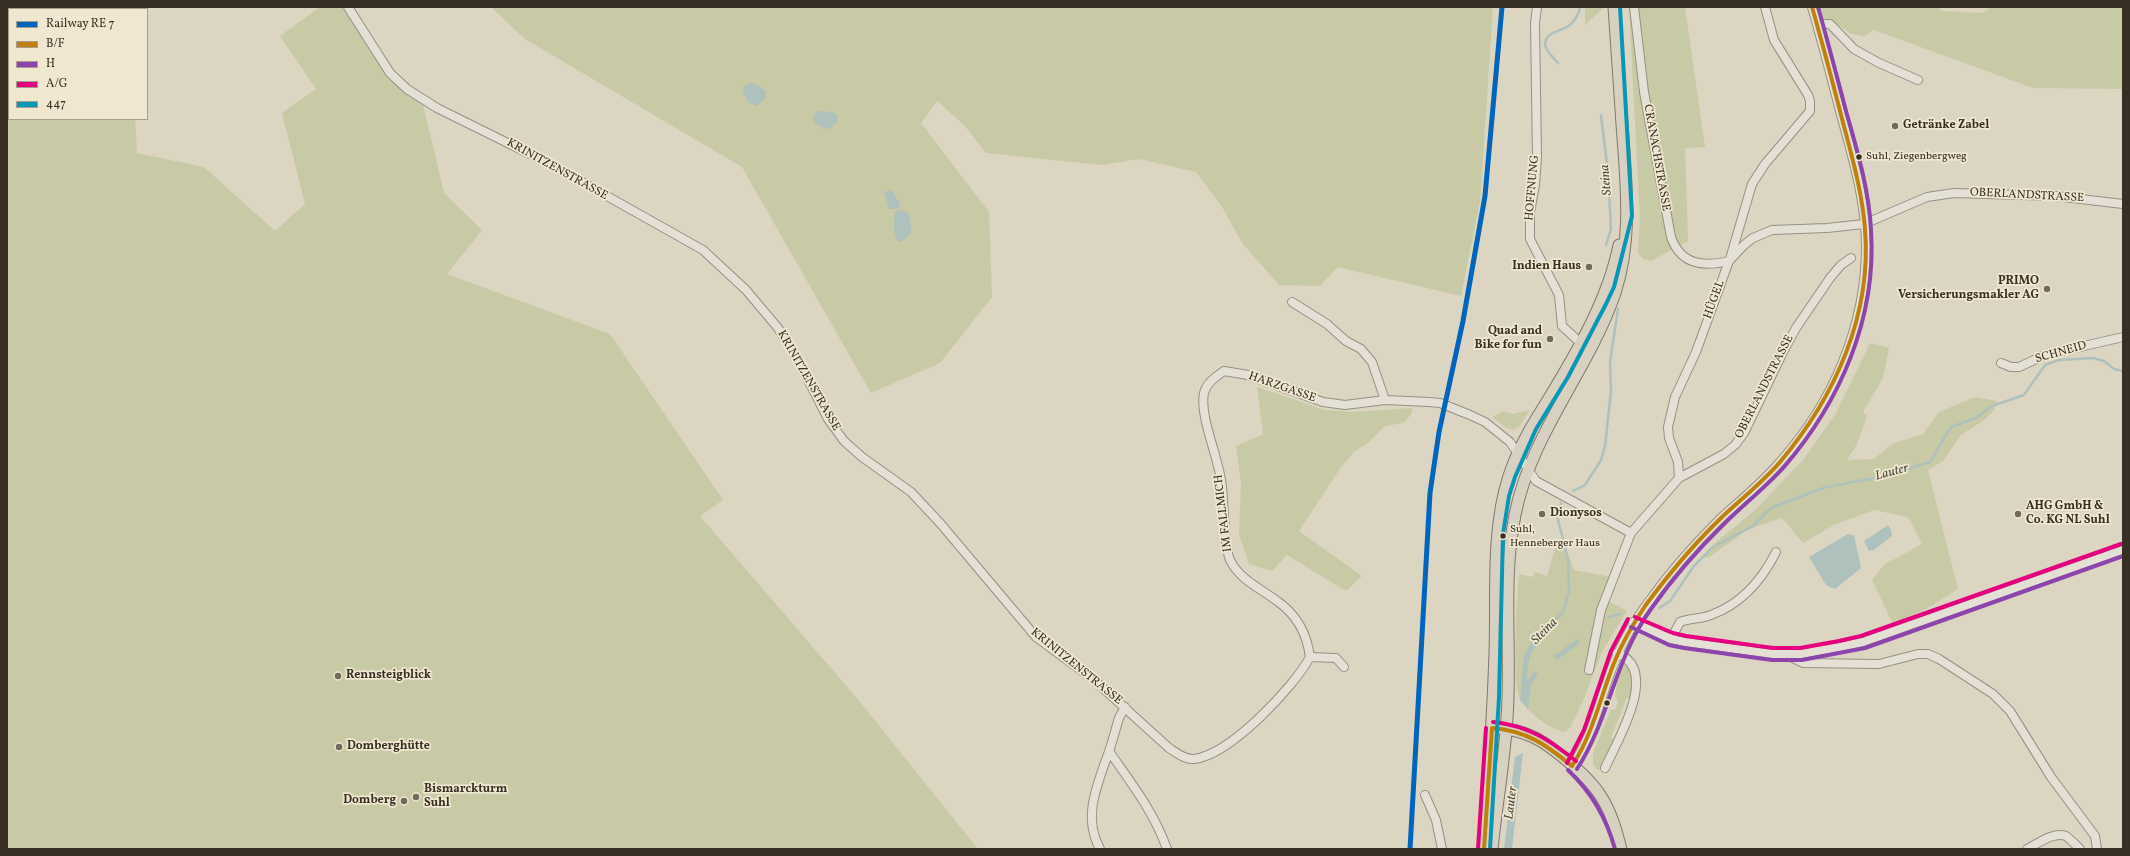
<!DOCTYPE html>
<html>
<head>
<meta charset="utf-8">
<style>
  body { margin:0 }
  #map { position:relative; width:2130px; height:856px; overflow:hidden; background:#dcd5c2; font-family:Vollkorn,serif }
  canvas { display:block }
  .frame { position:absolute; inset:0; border:8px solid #382f24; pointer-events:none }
  .legend { position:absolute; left:8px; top:8px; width:140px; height:112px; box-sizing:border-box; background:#efe7d0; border:1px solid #a69d8b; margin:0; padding:5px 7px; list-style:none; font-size:12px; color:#382f24 }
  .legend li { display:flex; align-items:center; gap:8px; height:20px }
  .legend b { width:20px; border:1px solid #a69d8b }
</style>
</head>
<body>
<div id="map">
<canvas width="2130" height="856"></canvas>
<div class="frame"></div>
<ul class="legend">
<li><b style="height:5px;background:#0065bd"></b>Railway RE 7</li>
<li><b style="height:5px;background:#be820b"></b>B/F</li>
<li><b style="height:5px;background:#8e44ad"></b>H</li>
<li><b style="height:5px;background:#e5007d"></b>A/G</li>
<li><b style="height:5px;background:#0897b4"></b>447</li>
</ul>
</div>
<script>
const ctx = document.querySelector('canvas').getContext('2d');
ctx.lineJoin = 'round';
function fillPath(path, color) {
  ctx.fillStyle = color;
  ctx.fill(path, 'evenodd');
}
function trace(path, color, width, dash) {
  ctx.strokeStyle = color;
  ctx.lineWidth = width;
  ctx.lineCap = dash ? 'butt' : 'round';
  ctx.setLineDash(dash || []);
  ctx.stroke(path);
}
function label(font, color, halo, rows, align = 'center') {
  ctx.font = font + ' Vollkorn,serif';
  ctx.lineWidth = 3.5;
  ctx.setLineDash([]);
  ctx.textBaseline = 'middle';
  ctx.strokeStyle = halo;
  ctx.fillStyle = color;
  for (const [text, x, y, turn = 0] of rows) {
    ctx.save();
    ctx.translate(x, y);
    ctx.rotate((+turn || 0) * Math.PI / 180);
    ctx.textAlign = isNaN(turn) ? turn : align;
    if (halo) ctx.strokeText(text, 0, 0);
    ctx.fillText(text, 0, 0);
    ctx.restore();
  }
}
fillPath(new Path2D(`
  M 320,7 L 342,7 L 364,37 L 381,67 L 389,77 L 423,104 L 444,193 L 482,230 L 447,274 L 610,334 L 723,500 L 700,516 L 861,703 L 978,849 L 7,849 L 7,43 L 9,41 L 9,119 L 135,119 L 137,153 L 204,167 L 275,231 L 305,204 L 282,113 L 316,89 L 280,36 Z
  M 491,7 L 1493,7 L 1480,201 L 1461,296 L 1338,267 L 1320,286 L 1279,285 L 1243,244 L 1222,207 L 1196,172 L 1139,159 L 1102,165 L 986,153 L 964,125 L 937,101 L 921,123 L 989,212 L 992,297 L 940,363 L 871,393 L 742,167 L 525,39 Z
  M 1585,7 L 1604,7 L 1585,25 Z
  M 1629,7 L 1685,7 L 1705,147 L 1685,148 L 1688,241 L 1651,261 L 1643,259 L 1638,253 L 1640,219 Z
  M 1820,7 L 1938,7 L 1942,11 L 1983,13 L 1991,7 L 2123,7 L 2123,89 L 2033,88 L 1874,30 L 1864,36 L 1851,34 L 1830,19 L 1823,18 Z
  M 1870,343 L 1889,348 L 1883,378 L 1863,412 L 1867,416 L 1857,444 L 1847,460 L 1874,459 L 1892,444 L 1923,434 L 1939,412 L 1975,397 L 1997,401 L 1994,410 L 1983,421 L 1961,435 L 1943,461 L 1928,470 L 1958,589 L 1928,608 L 1893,624 L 1872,580 L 1884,565 L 1922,544 L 1908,517 L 1874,510 L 1834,525 L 1803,543 L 1782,518 L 1747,530 L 1708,558 L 1703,556 L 1714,544 L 1756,509 L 1803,460 L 1836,413 Z
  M 1257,387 L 1325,410 L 1352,412 L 1412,408 L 1412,413 L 1404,423 L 1385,426 L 1368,443 L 1354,452 L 1341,467 L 1299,531 L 1362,576 L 1346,591 L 1287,555 L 1272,571 L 1249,564 L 1239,535 L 1241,483 L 1236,446 L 1263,434 Z
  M 1530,410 L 1519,427 L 1513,430 L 1505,427 L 1492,417 L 1504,411 L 1512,414 Z
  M 1563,543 L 1574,570 L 1611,577 L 1603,598 L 1627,611 L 1602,652 L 1583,701 L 1570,728 L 1564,732 C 1550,729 1527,712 1520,699 C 1512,684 1517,595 1519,574 L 1533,577 L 1535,572 L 1547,576 L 1556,545 Z
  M 1623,662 L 1627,664 L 1632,675 L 1633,698 L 1627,698 L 1611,737 L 1615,740 L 1603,767 L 1598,770 L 1593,764 L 1593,753 L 1611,709 L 1615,710 L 1618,701 L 1615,697 L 1619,672 Z`), '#c8c9a5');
fillPath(new Path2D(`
  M 749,83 L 755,84 L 766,91 L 766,98 L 756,106 L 748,102 L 743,92 L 744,87 Z
  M 820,111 L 832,112 L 837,115 L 837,122 L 831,128 L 824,129 L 813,121 L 815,113 Z
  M 892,190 L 901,206 L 896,209 L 889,209 L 884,192 Z
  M 899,210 L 908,213 C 912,226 915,236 900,242 C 892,238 894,220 895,212 Z
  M 1888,525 L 1891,530 L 1892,536 L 1874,550 L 1869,551 L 1864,541 Z
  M 1848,534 L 1854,535 L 1861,568 L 1835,589 L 1826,585 L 1809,557 Z
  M 1545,628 L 1548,633 C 1531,650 1528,656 1527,680 L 1535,671 L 1538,674 L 1531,685 L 1528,709 L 1520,700 L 1524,655 L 1530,645 Z
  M 1577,639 L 1580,643 L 1557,660 L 1554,656 Z
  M 1523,753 L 1512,849 L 1504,849 L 1515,757 Z`), '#afc1bc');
trace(new Path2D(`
  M 1558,63 C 1555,59 1548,53 1546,48 C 1541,31 1563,32 1571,24 C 1576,19 1579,13 1580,7
  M 1601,115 L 1608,173 L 1611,229 L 1606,245
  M 1573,491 L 1585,485 L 1601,460 L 1605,446 L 1611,391 L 1610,362 L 1618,309
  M 1659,608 L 1670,601 L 1694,566 L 1713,547 L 1753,526 L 1771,508 L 1826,487 L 1881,477 L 1930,462 L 1951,427 L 1976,418 L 1992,406 L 2024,395 L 2045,365 L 2059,360 L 2093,358 L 2104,361 L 2114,369 L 2123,371
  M 1609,617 L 1620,614
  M 1543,632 L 1563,612 L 1569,591 L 1568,559 L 1557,516 L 1561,503`), '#afc1bc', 2.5);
const minor = new Path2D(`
  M 348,7 L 390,73 L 407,89 L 437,108 L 550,164 L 703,250 L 746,290 L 778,328 L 795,354 L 828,419 L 844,441 L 862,457 L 911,492 L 940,523 L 1036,637 L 1093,679 L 1169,748 C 1177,753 1185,760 1194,759 C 1230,755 1294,687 1310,657
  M 1537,7 L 1535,23 L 1537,157 L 1535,185 L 1530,212 L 1530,239 L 1559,295 L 1562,326 L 1584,346
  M 1634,7 L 1644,92 L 1671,237 C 1681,265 1703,267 1729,261
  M 1817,24 L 1830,24 L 1854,49 L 1879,63 L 1918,80
  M 1730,259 L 1752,184 L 1765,164 L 1810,111 L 1810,101 L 1808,95 L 1774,40 L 1765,7
  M 1292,302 L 1327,324 L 1346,341 L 1361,349 L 1372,362 L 1385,400
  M 2001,363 L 2011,367 L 2019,367 L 2045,355 L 2123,337
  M 1679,478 L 1678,462 L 1669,438 L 1668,427 L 1675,397 L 1696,352 L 1729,261 L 1744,245 L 1753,238 L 1772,230 L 1827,228 L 1864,224 L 1927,197 L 1954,193 L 2055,196 L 2123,204
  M 1633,622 L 1671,639 L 1685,642 L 1773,654 L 1801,654 L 1840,647 L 1863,642 L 2123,550
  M 1671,639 L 1680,622 C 1690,618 1701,619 1711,615 C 1741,604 1762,580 1776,552
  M 1787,655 L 1803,663 L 1879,664 L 1918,654 L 1928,654 L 1939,659 L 1993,694 L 2010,711 L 2051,777 L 2095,836 L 2097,849
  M 1310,657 C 1307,634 1296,614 1277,601 C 1260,588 1240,580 1230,560 C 1224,547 1224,504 1222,487 C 1220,460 1199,417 1204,393 C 1207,382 1216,377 1224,371 L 1248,375 L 1323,402 L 1345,405 L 1385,400 L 1429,402 L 1440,403 L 1470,415 L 1485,422 L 1510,442 L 1536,481 L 1631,533
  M 1310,657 L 1336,658 L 1344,667
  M 1589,670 L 1601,610 L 1631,533 L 1679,478 L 1724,454 L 1735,445 L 1744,433 L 1782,354 L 1796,328 L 1830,278 L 1841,265 L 1851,258
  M 1109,751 C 1131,783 1154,812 1167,849
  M 1572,766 C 1592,738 1599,703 1611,671 C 1621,643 1635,619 1653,596 C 1673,568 1697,542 1721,518 C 1741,500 1763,482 1780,462 C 1833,403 1866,326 1866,246 C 1866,201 1852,155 1840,111 C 1831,76 1822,41 1812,7
  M 1605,768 C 1617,741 1661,670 1617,653
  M 1425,795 L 1436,820 L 1442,849
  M 1100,849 C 1083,818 1096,788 1107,757 C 1112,744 1115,731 1119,718 L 1125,707
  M 2027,849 C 2037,844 2054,831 2066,836 C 2070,839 2076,845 2080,849`);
const major = new Path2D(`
  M 1498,728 C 1509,729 1520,731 1531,736 C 1550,744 1589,777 1600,795 C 1611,811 1616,830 1621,849
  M 1484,849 C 1488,784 1493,718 1495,652 C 1497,595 1491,531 1509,476 C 1518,448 1533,424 1548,400 C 1577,352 1608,300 1619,245
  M 1492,849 C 1497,799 1507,748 1508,697 C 1510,637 1503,574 1515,515 C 1531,433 1589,370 1615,293 C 1633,238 1626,181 1622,124 C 1619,85 1617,46 1614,7`);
trace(minor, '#959084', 10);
trace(major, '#7e796f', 13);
trace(minor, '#e4e0d6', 8);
trace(major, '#d8d1c2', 11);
trace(new Path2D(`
  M 1492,728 C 1527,731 1545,744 1572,766
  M 1572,766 C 1593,734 1600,698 1614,663 C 1622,643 1633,624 1645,606 C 1668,575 1693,545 1721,518 C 1741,499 1763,482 1780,462 C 1835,397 1872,315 1865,229 C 1862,189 1850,150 1840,111 C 1831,76 1822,42 1812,7
  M 1484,849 L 1492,728`), '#be820b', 4);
trace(new Path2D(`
  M 1631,627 L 1669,645 L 1684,648 L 1772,660 L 1802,660 L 1865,648 L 2123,556
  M 1577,769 C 1610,718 1614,660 1651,609 C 1673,578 1697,550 1724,524 C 1744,504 1765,488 1784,467 C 1840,402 1877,318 1871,230 C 1869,189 1857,150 1846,111 C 1837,77 1828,42 1818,7
  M 1568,770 C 1592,793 1606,817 1615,849`), '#8e44ad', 4);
trace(new Path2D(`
  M 1635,617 L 1673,633 L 1686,636 L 1773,648 L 1800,648 L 1839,641 L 1861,636 L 2121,544
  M 1493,722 C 1529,726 1548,739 1576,761
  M 1567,763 L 1584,730 L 1611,651 L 1628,619
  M 1478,849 L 1486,728`), '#e5007d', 4);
trace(new Path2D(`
  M 1490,849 L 1499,697 L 1503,534 L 1509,496 L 1515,477 L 1536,429 L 1568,377 L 1606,304 L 1614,287 L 1632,216 L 1620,7`), '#0897b4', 4);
trace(new Path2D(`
  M 1410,849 L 1430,493 L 1439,432 L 1463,321 L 1485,196 L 1502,7`), '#0065bd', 5);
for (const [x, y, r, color] of [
  [1895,126,4,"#71695b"],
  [1859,157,3.5,"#382f24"],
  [1589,267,4,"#71695b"],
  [2047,289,4,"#71695b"],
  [1550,339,4,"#71695b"],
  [1542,514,4,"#71695b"],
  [2018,514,4,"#71695b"],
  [1503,536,3.5,"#382f24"],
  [338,676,4,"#71695b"],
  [1607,703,3.5,"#382f24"],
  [339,747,4,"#71695b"],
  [416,797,4,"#71695b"],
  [404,801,4,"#71695b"]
]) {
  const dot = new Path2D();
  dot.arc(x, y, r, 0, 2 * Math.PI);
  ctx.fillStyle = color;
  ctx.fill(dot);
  trace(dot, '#efe7d0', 1.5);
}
label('11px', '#382f24', '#efe7d0', [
  ["Suhl, Ziegenbergweg",1866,157],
  ["Suhl,",1510,530],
  ["Henneberger Haus",1510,544]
], 'left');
label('bold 12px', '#382f24', '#efe7d0', [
  ["Getränke Zabel",1903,126],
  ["Indien Haus",1581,267,"right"],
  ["PRIMO",2039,282,"right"],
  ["Versicherungsmakler AG",2039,296,"right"],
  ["Quad and",1542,332,"right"],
  ["Bike for fun",1542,346,"right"],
  ["AHG GmbH &",2026,507],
  ["Co. KG NL Suhl",2026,521],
  ["Dionysos",1550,514],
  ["Rennsteigblick",346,676],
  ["Domberghütte",347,747],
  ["Bismarckturm",424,790],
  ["Suhl",424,804],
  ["Domberg",396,801,"right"]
], 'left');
label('12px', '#382f24', '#efe7d0', [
  ["CRANACHSTRASSE",1656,158,80],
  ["KRINITZENSTRASSE",557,170,29],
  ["HOFFNUNG",1533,188,-85],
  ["OBERLANDSTRASSE",2027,196,3],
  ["HÜGEL",1715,300,-70],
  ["SCHNEID",2061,353,-16],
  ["KRINITZENSTRASSE",808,381,60],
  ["OBERLANDSTRASSE",1765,387,-63],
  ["HARZGASSE",1282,388,19],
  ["IM FALLMICH",1224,513,-97],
  ["KRINITZENSTRASSE",1076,667,39]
]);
label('italic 13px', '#4c4a42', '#efe7d0', [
  ["Steina",1607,180,-95],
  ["Lauter",1892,473,-15],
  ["Steina",1545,632,-46],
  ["Lauter",1512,803,-83]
]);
</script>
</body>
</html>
